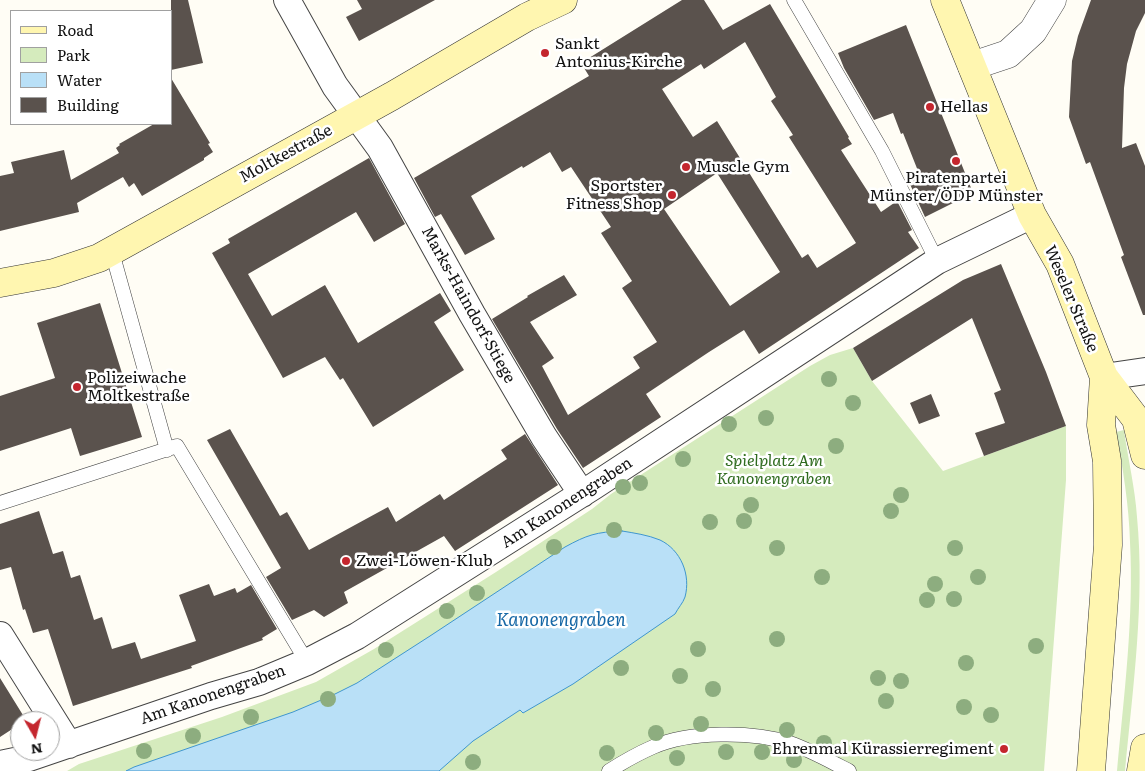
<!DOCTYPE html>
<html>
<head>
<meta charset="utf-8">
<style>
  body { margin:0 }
  #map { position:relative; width:1145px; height:771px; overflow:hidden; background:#fffdf5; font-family:Literata,serif }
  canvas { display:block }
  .legend { position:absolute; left:10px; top:10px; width:162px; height:115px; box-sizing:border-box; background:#fff; border:1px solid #a0a0a0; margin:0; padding:6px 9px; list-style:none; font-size:15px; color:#111 }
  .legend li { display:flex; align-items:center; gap:10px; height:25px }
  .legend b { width:25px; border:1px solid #a0a0a0 }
  .north { position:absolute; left:10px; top:711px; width:50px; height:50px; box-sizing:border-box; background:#fff; border:1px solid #a0a0a0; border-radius:50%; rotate:172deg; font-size:14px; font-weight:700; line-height:20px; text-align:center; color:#111 }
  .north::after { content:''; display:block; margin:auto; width:18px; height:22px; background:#c4262e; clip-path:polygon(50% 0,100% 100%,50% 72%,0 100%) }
</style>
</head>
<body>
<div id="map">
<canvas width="1145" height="771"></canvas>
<ul class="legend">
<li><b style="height:6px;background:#fff6b0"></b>Road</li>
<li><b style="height:14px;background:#d5ebbd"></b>Park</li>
<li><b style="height:14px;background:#b9e0f7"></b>Water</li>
<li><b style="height:14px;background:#5a524d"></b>Building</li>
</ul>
<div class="north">N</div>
</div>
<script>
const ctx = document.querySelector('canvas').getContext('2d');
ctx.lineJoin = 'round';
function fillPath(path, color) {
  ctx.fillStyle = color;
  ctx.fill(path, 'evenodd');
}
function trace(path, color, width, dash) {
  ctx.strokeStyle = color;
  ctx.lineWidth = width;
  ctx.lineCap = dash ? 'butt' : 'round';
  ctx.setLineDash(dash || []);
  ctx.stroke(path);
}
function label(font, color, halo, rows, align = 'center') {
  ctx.font = font + ' Literata,serif';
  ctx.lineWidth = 5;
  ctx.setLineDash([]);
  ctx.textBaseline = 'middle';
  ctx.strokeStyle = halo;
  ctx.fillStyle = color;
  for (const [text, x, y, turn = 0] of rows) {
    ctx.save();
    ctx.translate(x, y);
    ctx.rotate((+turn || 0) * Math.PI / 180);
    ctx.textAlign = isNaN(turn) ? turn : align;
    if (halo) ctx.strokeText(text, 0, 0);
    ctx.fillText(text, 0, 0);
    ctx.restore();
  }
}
fillPath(new Path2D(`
  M 853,348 L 872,381 L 943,471 L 1066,426 L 1066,480 L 1044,771 L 67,771 L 79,764 L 222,717 L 316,682 L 374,649 L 496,572 L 592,509 L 611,494 L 810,366 L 830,355 Z
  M 1124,430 C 1128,459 1135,488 1137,517 C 1145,601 1133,687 1125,771 L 1117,771 C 1124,695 1134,618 1130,542 C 1129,505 1123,469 1116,432 Z`), '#d5ebbd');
const water = new Path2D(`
  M 622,531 C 634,533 648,535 660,540 C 681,550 691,575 685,597 C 683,603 678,608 675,614 L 573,684 L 523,713 L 520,710 L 473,741 L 439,771 L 126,771 L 134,767 L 293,712 L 333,695 L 357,683 L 430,636 L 565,547 C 587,535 596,532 622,531 Z`);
fillPath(water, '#b9e0f7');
trace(water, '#3f96cf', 1);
fillPath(new Path2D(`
  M 171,0 L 188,0 L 203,63 L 171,70 Z
  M 357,0 L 435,0 L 359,41 L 346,17 L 362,9 Z
  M 682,0 L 704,0 L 723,30 L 770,4 L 849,137 L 848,138 L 852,144 L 841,150 L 881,212 L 897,201 L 912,230 L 908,232 L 919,248 L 759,354 L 744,330 L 709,352 L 646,394 L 661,417 L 583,468 L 557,429 L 492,319 L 528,297 L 527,296 L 564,275 L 577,295 L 530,322 L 554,358 L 542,366 L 568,415 L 640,368 L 633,357 L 657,342 L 622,288 L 632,281 L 601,233 L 611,227 L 571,167 L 562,172 L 550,152 L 523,168 L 522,166 L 471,196 L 495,239 L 465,255 L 441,214 L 435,217 L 414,178 L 589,76 L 581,63 ZM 745,42 L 776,97 L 771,101 L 793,135 L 789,137 L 856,243 L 817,268 L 808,254 L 802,258 L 717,121 L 693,137 L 662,89 L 701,64 L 704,69 ZM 717,173 L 780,272 L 730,306 L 664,209 Z
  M 1091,0 L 1145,0 L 1145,13 L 1136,31 L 1127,64 L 1124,88 L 1122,148 L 1136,143 L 1145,166 L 1145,315 L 1143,315 L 1121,257 L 1124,255 L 1090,162 L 1086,164 L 1069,117 L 1072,61 L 1078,36 Z
  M 906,25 L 973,193 L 925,217 L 909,182 L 920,176 L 903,133 L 901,134 L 893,113 L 874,120 L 844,68 L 838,53 Z
  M 171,78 L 210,143 L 208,144 L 213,152 L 204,158 L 204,160 L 142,196 L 134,183 L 129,187 L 123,177 L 77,203 L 79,212 L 0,231 L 0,176 L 14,173 L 11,162 L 64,150 L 71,180 L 119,153 L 116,148 L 120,145 L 119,144 L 154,124 L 171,124 Z
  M 369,158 L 405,224 L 374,242 L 356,212 L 248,274 L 272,316 L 325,285 L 358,343 L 440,293 L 451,311 L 434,322 L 464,370 L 373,427 L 343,378 L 340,380 L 325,357 L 283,378 L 212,253 L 230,243 L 228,239 Z
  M 1001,264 L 1046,372 L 1066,426 L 984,456 L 975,433 L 1005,423 L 994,393 L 1001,390 L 972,318 L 872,381 L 853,348 L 963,280 Z
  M 100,303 L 142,437 L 80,456 L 71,428 L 0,451 L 0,396 L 55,378 L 37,323 Z
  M 931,394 L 940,416 L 919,424 L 910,403 Z
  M 230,429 L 280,516 L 287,512 L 309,550 L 388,507 L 396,522 L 440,494 L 444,500 L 507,459 L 501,450 L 525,434 L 558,485 L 455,551 L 444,536 L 344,592 L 348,603 L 324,617 L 314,610 L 292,620 L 266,577 L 281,568 L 207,440 Z
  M 39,511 L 53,554 L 63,551 L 71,578 L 80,575 L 94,620 L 102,617 L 112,649 L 135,642 L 141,659 L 196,641 L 179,595 L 209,584 L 214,596 L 235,588 L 237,593 L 251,585 L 277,629 L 262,638 L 263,640 L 191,666 L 192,668 L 73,706 L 48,629 L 33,633 L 25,609 L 23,610 L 11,567 L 0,570 L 0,524 Z
  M 0,678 L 26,720 L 20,721 L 20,724 L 0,737 Z`), '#5a524d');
const service = new Path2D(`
  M 794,0 L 882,151 L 937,261
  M 112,252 L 167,450
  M 0,503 L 177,446 L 307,662
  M 609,771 C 623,762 637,754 653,747 C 689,731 752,731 790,743 C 810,750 830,761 849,771`);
const minor = new Path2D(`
  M 287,0 L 335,86 L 380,148 L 472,314 L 544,437 L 582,494
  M 1104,377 L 1145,371
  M 0,635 L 69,745
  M 0,764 L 29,758 L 211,696 L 259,682 L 307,662 L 357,636 L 594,486 L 937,261 L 1032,215`);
const tertiary = new Path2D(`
  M 972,66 L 1008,54 L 1033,31 L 1052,0`);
const secondary = new Path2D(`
  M 945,0 L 1032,215 L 1060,264 L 1104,377 L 1136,419 L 1145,455
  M 0,283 L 54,273 L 99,258 L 392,96 L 527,17 L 563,0
  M 1091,771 L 1108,545 L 1107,461 L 1101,425 L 1104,377
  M 1141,771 L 1145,748`);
trace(service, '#444', 15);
trace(minor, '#444', 28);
trace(tertiary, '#444', 29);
trace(secondary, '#333', 29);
trace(service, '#fff', 14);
trace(minor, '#fff', 26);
trace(tertiary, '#fff', 28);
trace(secondary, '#fff6b0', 28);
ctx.fillStyle = '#8dad7f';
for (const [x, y] of [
  [829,379],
  [853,403],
  [766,418],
  [729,424],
  [836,446],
  [683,459],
  [640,483],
  [623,487],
  [901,495],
  [751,505],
  [891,511],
  [744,521],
  [710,522],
  [614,530],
  [554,547],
  [777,548],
  [955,548],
  [822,577],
  [978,577],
  [935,584],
  [477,593],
  [954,599],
  [927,600],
  [447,611],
  [777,639],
  [1036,646],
  [698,649],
  [386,650],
  [966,663],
  [621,668],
  [680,676],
  [878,678],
  [901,681],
  [713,689],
  [328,699],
  [886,701],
  [964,707],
  [991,715],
  [251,717],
  [701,724],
  [787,730],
  [656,733],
  [193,736],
  [824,743],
  [144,751],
  [726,752],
  [762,752],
  [607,753],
  [677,758],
  [794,760],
  [473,762]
]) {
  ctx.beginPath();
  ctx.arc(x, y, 8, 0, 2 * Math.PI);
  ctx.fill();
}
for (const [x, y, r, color] of [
  [545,53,5,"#c4262e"],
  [930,107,5,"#c4262e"],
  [956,161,5,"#c4262e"],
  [686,167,5,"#c4262e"],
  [672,195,5,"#c4262e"],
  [77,387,5,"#c4262e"],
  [346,561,5,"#c4262e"],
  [1004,749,5,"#c4262e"]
]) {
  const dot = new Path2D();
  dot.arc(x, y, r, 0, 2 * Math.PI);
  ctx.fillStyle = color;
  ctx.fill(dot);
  trace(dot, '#fff', 2);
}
label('16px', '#111', '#fff', [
  ["Sankt",555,44],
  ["Antonius-Kirche",555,62],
  ["Hellas",940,107],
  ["Muscle Gym",696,167],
  ["Piratenpartei",956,178,"center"],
  ["Münster/ÖDP Münster",956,196,"center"],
  ["Sportster",662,186,"right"],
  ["Fitness Shop",662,204,"right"],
  ["Polizeiwache",87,378],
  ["Moltkestraße",87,396],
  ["Zwei-Löwen-Klub",356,561],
  ["Ehrenmal Kürassierregiment",994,749,"right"]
], 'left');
label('16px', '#111', '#fff', [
  ["Moltkestraße",286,154,-29],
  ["Weseler Straße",1071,299,67],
  ["Marks-Haindorf-Stiege",468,305,61],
  ["Am Kanonengraben",567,503,-33],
  ["Am Kanonengraben",213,695,-19]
]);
label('italic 16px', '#2f6b1f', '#fff', [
  ["Spielplatz Am",774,461],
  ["Kanonengraben",774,479]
]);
label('italic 18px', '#1768a6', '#fff', [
  ["Kanonengraben",561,621]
]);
</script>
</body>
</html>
